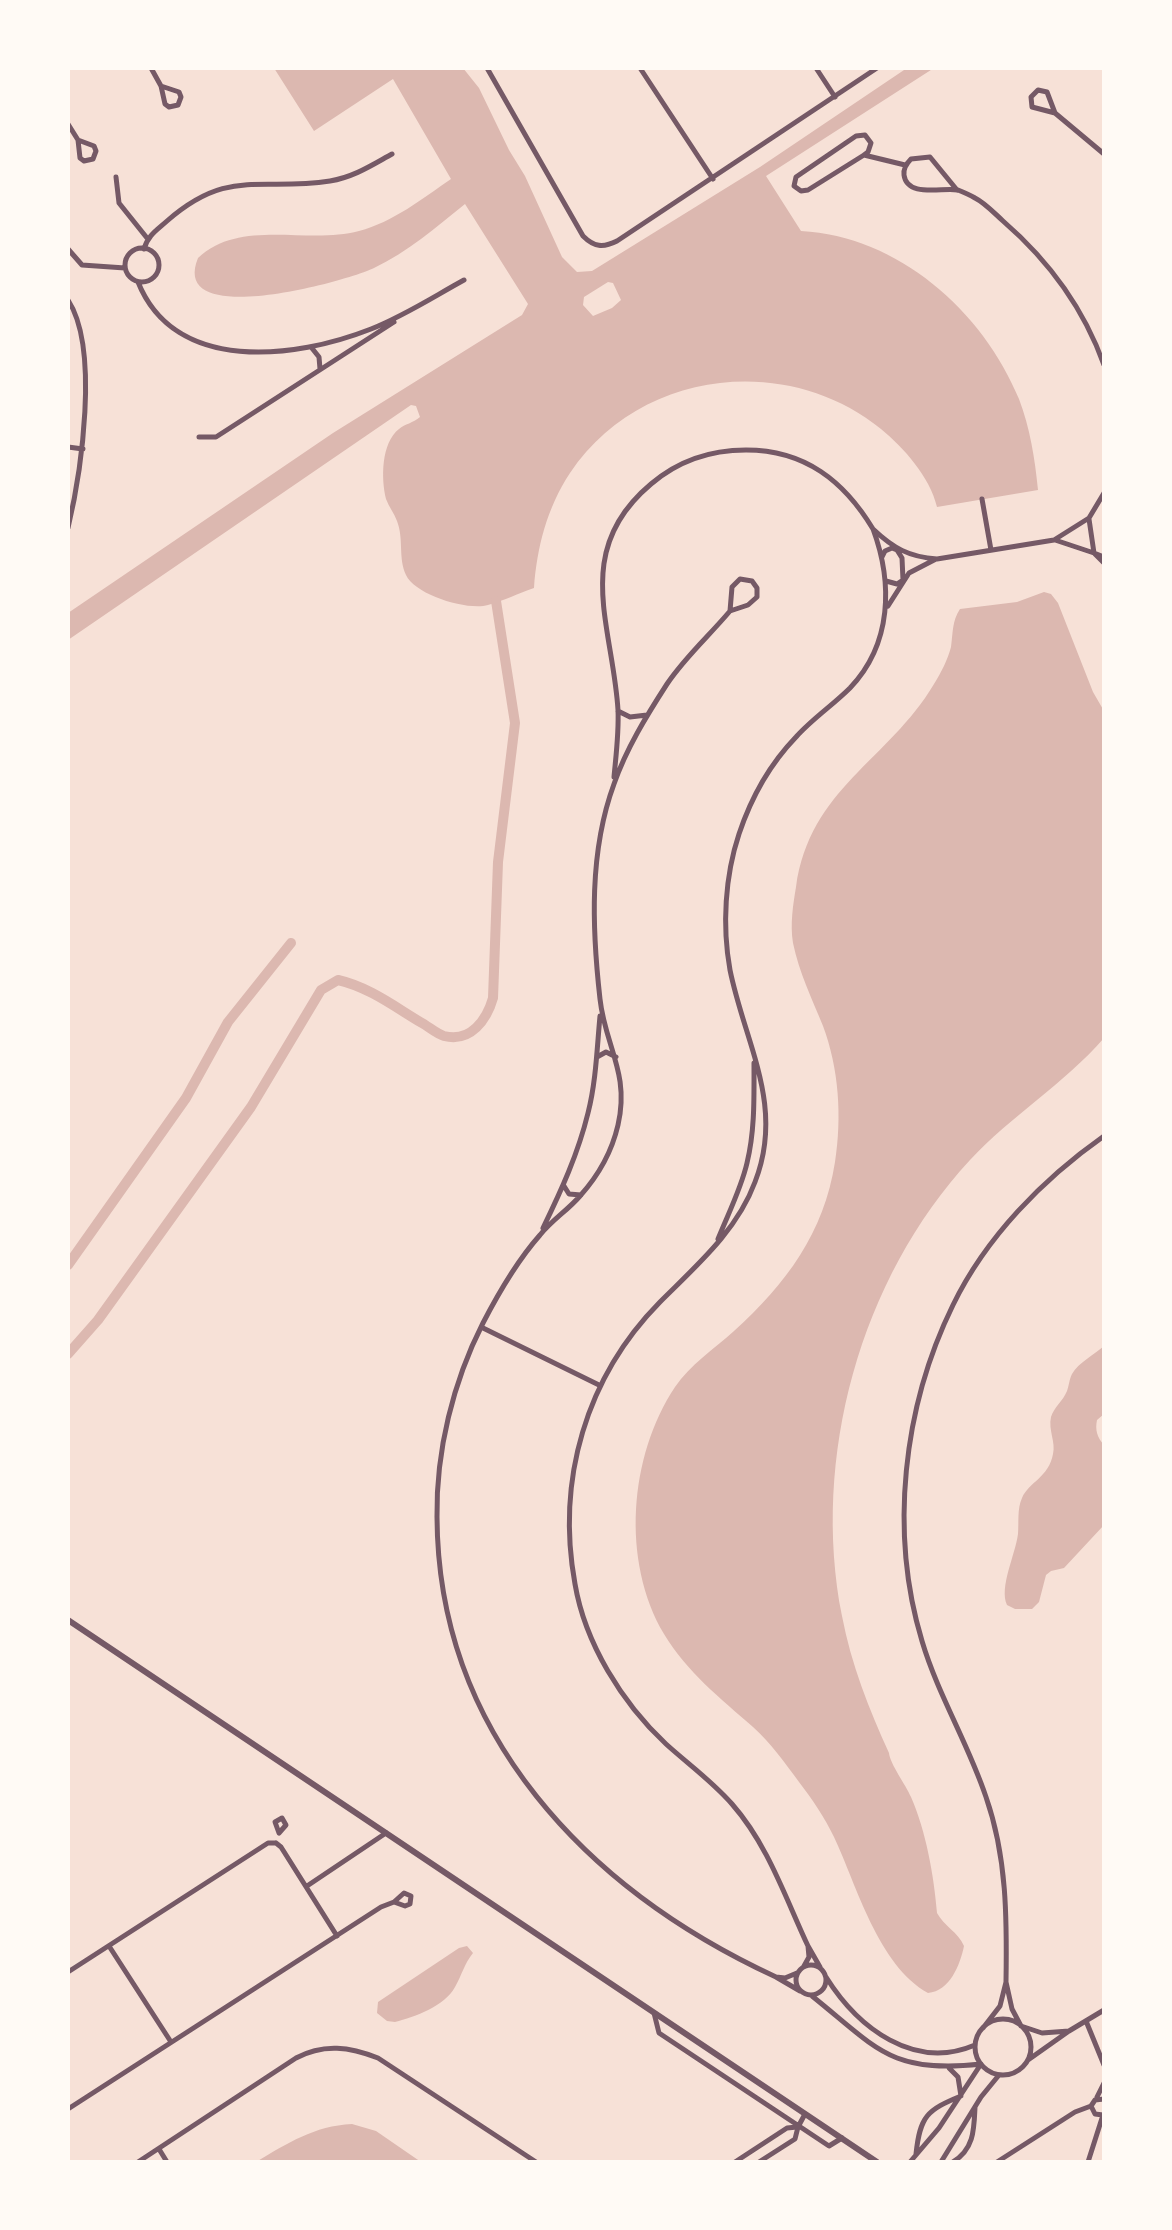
<!DOCTYPE html>
<html>
<head>
<meta charset="utf-8">
<style>
  body { margin:0 }
  #map { position:relative; width:1172px; height:2230px; overflow:hidden; background:#f7e1d7; font-family:Mulish,sans-serif }
  canvas { display:block }
  .frame { position:absolute; inset:0; border:70px solid #fffaf5; pointer-events:none }
</style>
</head>
<body>
<div id="map">
<canvas width="1172" height="2230"></canvas>
<div class="frame"></div>
</div>
<script>
const ctx = document.querySelector('canvas').getContext('2d');
ctx.lineJoin = 'round';
function fillPath(path, color) {
  ctx.fillStyle = color;
  ctx.fill(path, 'evenodd');
}
function trace(path, color, width, dash) {
  ctx.strokeStyle = color;
  ctx.lineWidth = width;
  ctx.lineCap = dash ? 'butt' : 'round';
  ctx.setLineDash(dash || []);
  ctx.stroke(path);
}
fillPath(new Path2D(`
  M 274,68 L 463,68 L 479,88 L 509,150 L 525,176 L 562,257 L 577,272 L 592,271 L 760,167 L 907,68 L 934,68 L 766,176 L 801,231 C 898,236 983,311 1019,399 C 1030,428 1035,459 1038,490 L 937,507 C 930,477 904,448 881,429 C 786,352 639,370 570,473 C 547,508 537,547 534,588 C 519,593 503,601 488,605 C 468,611 415,595 406,575 C 398,558 404,539 397,521 C 394,513 389,507 386,499 C 381,479 381,443 399,429 C 405,424 413,423 420,417 L 416,406 L 411,405 L 68,640 L 68,613 L 333,433 L 522,315 L 528,304 L 465,204 C 436,227 408,252 374,268 C 348,281 168,331 198,258 C 240,218 308,245 359,231 C 393,222 422,199 451,179 L 393,79 L 314,131 ZM 608,282 L 613,283 L 621,300 L 612,308 L 593,316 L 583,305 L 584,297 Z
  M 1044,592 L 1051,594 L 1058,603 L 1093,692 L 1104,711 L 1104,1038 C 1064,1084 1011,1116 970,1160 C 860,1279 811,1458 842,1616 C 851,1664 869,1709 889,1753 C 890,1764 906,1785 911,1797 C 926,1831 934,1876 937,1913 C 944,1926 958,1932 964,1946 C 960,1965 950,1991 928,1993 C 878,1965 857,1886 834,1837 C 825,1818 812,1799 799,1782 C 785,1763 771,1743 753,1727 C 720,1698 687,1672 664,1634 C 621,1561 629,1456 675,1387 C 690,1365 714,1349 734,1331 C 786,1284 824,1233 835,1162 C 842,1117 839,1069 823,1026 C 812,999 799,972 793,943 C 790,924 793,905 796,887 C 810,788 888,761 934,684 C 941,673 948,659 951,647 C 953,633 952,621 960,609 L 1017,602 Z
  M 1104,1346 L 1104,1414 L 1097,1420 C 1095,1430 1097,1437 1104,1445 L 1104,1525 L 1064,1568 L 1051,1571 L 1046,1575 L 1039,1602 L 1032,1609 L 1015,1609 L 1007,1605 C 999,1587 1015,1556 1018,1534 C 1019,1522 1017,1509 1022,1498 C 1029,1482 1049,1477 1053,1454 C 1056,1442 1048,1430 1051,1417 C 1054,1407 1063,1401 1067,1391 C 1069,1386 1069,1380 1072,1374 C 1078,1363 1095,1354 1104,1346 Z
  M 467,1946 L 473,1953 C 464,1964 462,1975 455,1987 C 445,2006 415,2017 395,2022 L 387,2021 L 377,2013 L 378,2002 L 459,1948 Z
  M 352,2124 L 376,2131 L 421,2162 L 256,2162 C 288,2143 314,2126 352,2124 Z`), '#dcb8b0');
trace(new Path2D(`
  M 68,1265 L 186,1098 L 228,1022 L 291,943
  M 68,1354 L 98,1320 L 251,1107 L 321,990 L 338,980 C 369,987 395,1007 422,1023 C 429,1027 437,1034 444,1036 C 471,1043 487,1019 493,998 L 498,862 L 515,723 L 496,601`), '#dcb8b0', 10);
trace(new Path2D(`
  M 151,68 L 161,86
  M 487,68 L 583,236 C 594,247 603,248 617,241 L 877,68
  M 640,68 L 713,179
  M 816,68 L 835,97
  M 161,86 L 179,92 L 181,97 L 178,105 L 169,107 L 165,104 Z
  M 1038,90 L 1047,92 L 1055,113 L 1032,107 L 1031,97 Z
  M 1055,113 L 1104,154
  M 68,124 L 78,140
  M 78,140 L 94,146 L 96,151 L 93,159 L 84,161 L 80,158 Z
  M 864,155 L 868,152 L 871,143 L 865,135 L 856,136 L 796,177 L 794,186 L 801,191 L 808,190 L 864,155 L 905,165
  M 116,177 L 119,203 L 147,238
  M 957,190 L 930,157 L 911,159 C 907,163 903,168 904,175 C 907,198 943,187 958,190 C 963,192 970,195 975,198 C 985,203 994,213 1003,221 C 1048,260 1084,309 1104,365
  M125 265a17 17 0 1 1 34 0a17 17 0 1 1-34 0Z
  M 68,249 L 82,265 L 125,268
  M 144,249 C 148,235 157,230 167,221 C 229,167 259,192 330,181 C 354,177 372,165 392,154
  M 138,282 C 175,374 295,359 371,329 C 404,316 433,297 464,280
  M 68,300 C 100,349 81,473 68,528
  M 311,347 L 319,357 L 320,369
  M 199,437 L 216,437 L 394,322
  M 68,447 L 83,449
  M 982,499 L 991,550
  M 1089,519 L 1094,553 L 1104,557
  M 1055,540 L 1094,553 L 1104,563
  M 882,557 L 885,551 L 892,548 L 897,550 L 902,558 L 903,580 L 897,584 L 886,581
  M 740,579 L 752,581 L 757,588 L 757,597 L 748,605 L 730,611 L 732,587 Z
  M 888,606 L 909,573 L 936,559
  M 730,611 C 709,636 685,657 667,684 C 647,715 626,749 614,784 C 589,852 592,928 600,999 C 605,1046 630,1073 618,1125 C 612,1151 598,1176 580,1196 C 568,1210 552,1220 540,1235 C 517,1261 499,1292 483,1323 C 453,1382 436,1451 437,1517 C 438,1735 588,1890 776,1977
  M 618,711 L 630,717 L 647,715
  M 614,777 C 616,755 619,733 618,710 C 613,626 571,551 651,484 C 678,461 711,450 746,450 C 805,450 844,481 873,529
  M 597,1057 L 606,1052 L 616,1057
  M 564,1186 L 569,1194 L 581,1195
  M 543,1228 C 561,1191 578,1154 588,1113 C 596,1082 597,1048 600,1016
  M 718,1239 C 728,1214 741,1189 747,1163 C 755,1130 754,1097 754,1063
  M 481,1327 L 599,1385
  M 282,1818 L 286,1825 L 279,1833 L 275,1822 Z
  M 276,1843 L 281,1847 L 337,1936
  M 307,1886 L 386,1833
  M 404,1893 L 411,1896 L 410,1904 L 405,1906 L 394,1902 Z
  M 109,1946 L 171,2042
  M 808,1946 C 785,1897 768,1845 732,1804 C 712,1781 688,1764 666,1744 C 622,1703 585,1643 575,1584 C 556,1480 586,1377 660,1302 C 696,1266 737,1231 755,1182 C 785,1105 745,1044 730,970 C 722,926 725,876 739,834 C 751,798 770,764 796,737 C 812,719 833,705 850,688 C 892,644 893,583 873,529 C 893,548 909,557 937,559 L 1054,540 L 1089,518 L 1104,493
  M796 1980a15 15 0 1 1 30 0a15 15 0 1 1-30 0Z
  M 804,1966 L 809,1957 L 808,1946 L 820,1967
  M 68,1972 L 268,1843 L 276,1843
  M 797,1973 L 785,1978 L 776,1977 L 800,1991
  M 826,1977 C 858,2028 914,2071 975,2045
  M 1006,1982 C 1007,1919 1007,1857 986,1797 C 968,1743 938,1695 922,1641 C 889,1532 903,1407 953,1305 C 986,1237 1043,1179 1104,1136
  M 812,1996 C 877,2048 890,2074 981,2064 L 939,2128 L 910,2162
  M 654,2013 L 659,2033 L 829,2146 L 842,2138
  M975 2047a28 28 0 1 1 56 0a28 28 0 1 1-56 0Z
  M 1086,2021 L 1104,2065
  M 983,2028 L 1000,2006 L 1006,1982 L 1012,2009 L 1021,2026 L 1042,2033 L 1069,2031 L 1028,2060
  M 1069,2031 L 1104,2010
  M 1097,2097 L 1104,2083
  M 68,2109 L 381,1907 L 394,1902
  M 1103,2115 L 1095,2114 L 1091,2106 L 1095,2100 L 1104,2099
  M 159,2149 L 167,2162
  M 916,2154 C 920,2116 927,2110 961,2096 L 958,2077 L 949,2068
  M 138,2162 L 296,2058 C 324,2043 350,2047 378,2058 L 536,2162
  M 735,2162 L 787,2128 L 797,2127
  M 759,2162 L 795,2139 L 798,2127 L 805,2114
  M 941,2162 L 981,2097 L 999,2075
  M 953,2162 C 974,2149 974,2130 975,2107
  M 997,2162 L 1075,2112 L 1091,2106
  M 1088,2162 L 1103,2115`), '#755966', 5);
trace(new Path2D(`
  M 68,1620 L 877,2162`), '#755966', 6);
</script>
</body>
</html>
